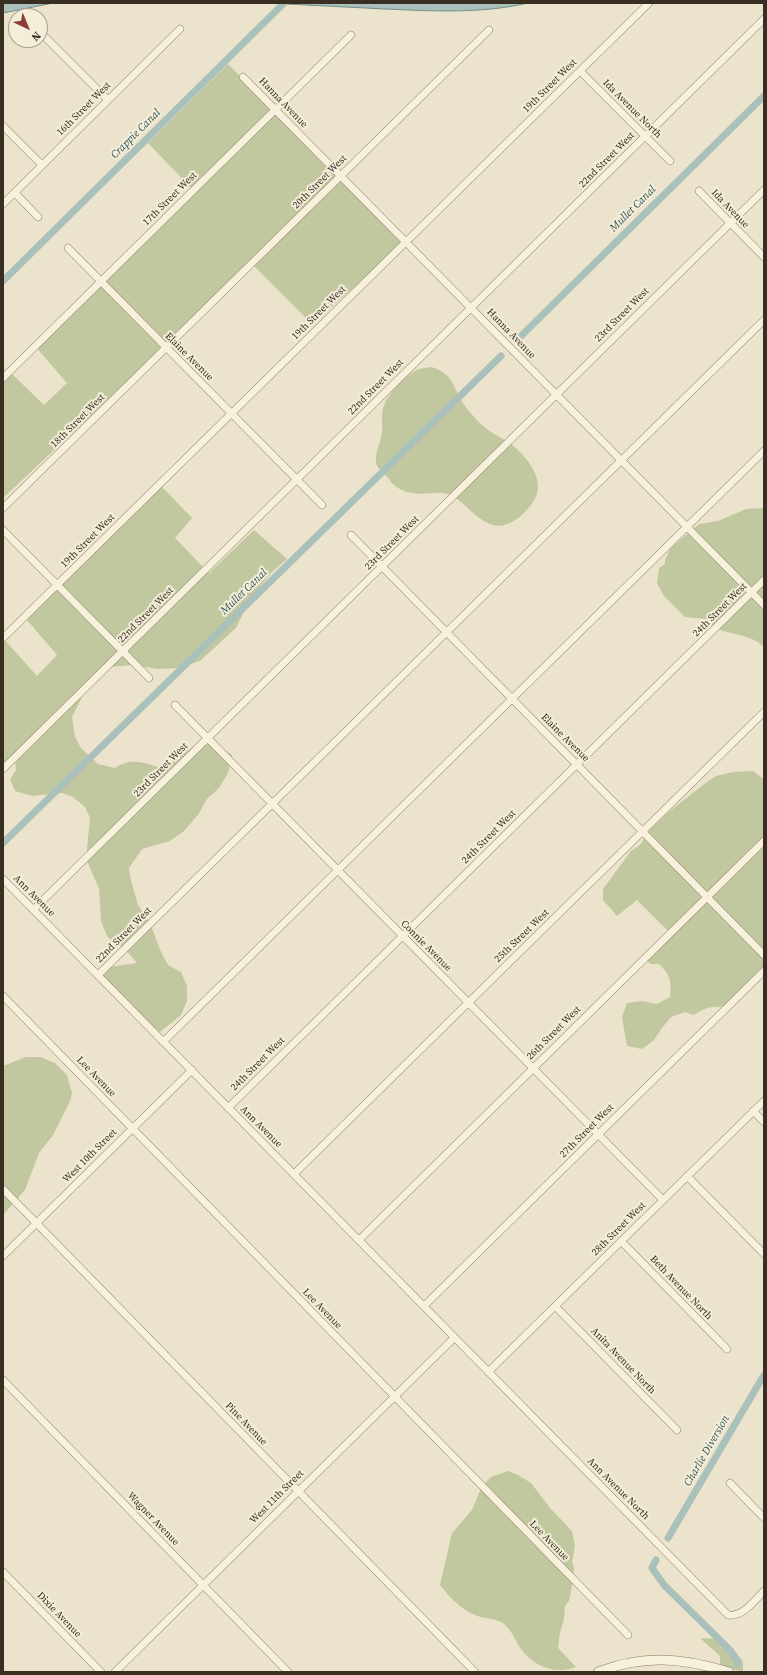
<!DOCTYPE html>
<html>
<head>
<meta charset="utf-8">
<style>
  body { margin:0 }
  #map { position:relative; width:767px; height:1675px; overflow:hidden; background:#ebe3cb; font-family:"Source Serif 4",serif }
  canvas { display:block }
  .frame { position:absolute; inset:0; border:4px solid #382e22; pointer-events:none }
  .north { position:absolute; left:8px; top:8px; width:40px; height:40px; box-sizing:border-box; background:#f3edd9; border:1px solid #a8a190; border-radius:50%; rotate:136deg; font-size:11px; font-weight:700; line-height:16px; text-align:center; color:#382e22 }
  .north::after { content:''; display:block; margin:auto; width:14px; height:18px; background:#8f3c36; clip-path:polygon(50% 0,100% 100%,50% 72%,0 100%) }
</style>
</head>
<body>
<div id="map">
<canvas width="767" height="1675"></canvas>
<div class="frame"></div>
<div class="north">N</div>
</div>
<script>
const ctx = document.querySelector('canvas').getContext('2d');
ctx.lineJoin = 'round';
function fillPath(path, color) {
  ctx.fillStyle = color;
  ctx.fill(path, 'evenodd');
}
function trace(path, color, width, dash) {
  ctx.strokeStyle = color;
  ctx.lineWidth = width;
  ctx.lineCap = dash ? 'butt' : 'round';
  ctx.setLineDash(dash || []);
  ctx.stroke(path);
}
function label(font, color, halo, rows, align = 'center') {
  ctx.font = font + ' "Source Serif 4",serif';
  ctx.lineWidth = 4;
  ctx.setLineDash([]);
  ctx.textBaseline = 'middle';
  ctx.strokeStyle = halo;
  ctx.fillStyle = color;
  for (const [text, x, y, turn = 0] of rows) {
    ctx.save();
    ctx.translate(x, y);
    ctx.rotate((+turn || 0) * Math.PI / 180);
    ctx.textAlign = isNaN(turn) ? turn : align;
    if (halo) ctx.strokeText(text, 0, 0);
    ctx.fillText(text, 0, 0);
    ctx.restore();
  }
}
fillPath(new Path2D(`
  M 228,64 L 308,144 L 404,243 L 312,324 L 252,264 L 3,498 L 3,380 L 11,373 L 44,405 L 67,383 L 34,345 L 194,191 L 148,143 Z
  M 431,367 C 456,373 453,393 469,411 C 474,417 481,425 488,430 C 495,435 504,439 511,444 C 529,459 549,483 531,505 C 524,514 515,522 504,525 C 485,531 466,503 451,495 C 436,488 415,501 395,486 C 391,483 389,478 385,475 C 383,472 379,469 377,466 C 373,455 381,443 382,433 C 383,423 380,414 385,403 C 389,393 409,372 419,369 C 422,368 427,368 431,367 Z
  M 161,486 L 192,518 L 175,538 L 209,573 L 254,530 L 287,559 L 272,572 L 250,599 L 236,628 L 200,661 L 178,668 L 158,669 L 131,665 L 111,667 L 83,695 L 72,717 L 75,737 L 81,748 L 98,764 L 115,768 C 131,757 145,763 161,768 L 196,745 L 215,744 L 232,755 L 228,773 L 219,788 L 207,799 L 198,815 L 184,831 L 170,841 L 142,849 L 129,868 L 131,880 L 138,905 L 150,923 L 161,952 L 168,965 L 181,972 L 187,986 L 187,1001 L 181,1015 L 160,1032 L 156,1028 L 153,1028 L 96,974 L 109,967 L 137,963 L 124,948 L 114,943 L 107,936 L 101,921 L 99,889 L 88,863 L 87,848 L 90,818 L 85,807 L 73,797 L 62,793 L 32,796 L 15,791 L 10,779 L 16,770 L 15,759 L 3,768 L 3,638 L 37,676 L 57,655 L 27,620 L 59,585 Z
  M 764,508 L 764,647 C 747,630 721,638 705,619 L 685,617 L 664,596 L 657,583 L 659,568 L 665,564 L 665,560 L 670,549 L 699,524 L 718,521 L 746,509 Z
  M 753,771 L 764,779 L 764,970 L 726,1007 C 713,1005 704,1008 693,1015 L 685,1012 L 671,1017 L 662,1028 L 654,1040 L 642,1049 L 627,1046 L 622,1017 L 627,1003 L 642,1001 L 657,1004 L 670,997 C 672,981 670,975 659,964 L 652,964 L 644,960 L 670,933 L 637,900 L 617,916 L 603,900 L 603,889 L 631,851 L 640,845 L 649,831 L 666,814 L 707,782 L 716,776 L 733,772 Z
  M 26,1057 L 40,1057 L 55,1063 L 67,1075 L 72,1093 L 70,1101 L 53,1135 L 39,1153 L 25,1190 L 3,1215 L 3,1066 Z
  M 508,1471 L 518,1475 L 531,1483 L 550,1508 L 572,1531 L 575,1546 L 572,1562 L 574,1568 L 573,1580 L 569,1601 L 565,1606 L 564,1619 L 560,1633 L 558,1648 L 576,1667 C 556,1675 534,1667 521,1649 C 515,1641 512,1630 504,1624 C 497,1618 483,1619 475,1615 C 460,1609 450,1597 440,1585 L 452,1533 L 472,1510 L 482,1486 L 491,1477 Z
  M 700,1638 L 723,1639 L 743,1661 L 743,1672 L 720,1666 L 720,1656 Z`), '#c1c89f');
const water = new Path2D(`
  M 3,3 L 53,3 L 3,13 Z
  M 266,3 L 528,3 C 481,14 432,11 385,9 C 345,7 306,5 266,3 Z`);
fillPath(water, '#aac0bb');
trace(water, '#728e89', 1);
trace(new Path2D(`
  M 3,281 L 284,3
  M 518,339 L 764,96
  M 3,843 L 501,356
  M 668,1538 L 764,1375
  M 656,1560 L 652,1568 L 664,1585 L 730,1650 L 737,1660 L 737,1664`), '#aac0bb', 7);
const minor = new Path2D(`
  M 45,37 L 108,100
  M 580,71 L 670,161
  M 243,77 L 764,605
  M 3,126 L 42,165
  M 699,191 L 764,257
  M 15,193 L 38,217
  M 3,204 L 180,29
  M 68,248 L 322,505
  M 3,378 L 351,35
  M 3,508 L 489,30
  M 3,530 L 149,678
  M 351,535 L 764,955
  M 3,638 L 649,3
  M 175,705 L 663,1200
  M 3,769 L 764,19
  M 3,879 L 728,1615 C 743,1617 754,1601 764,1591
  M 33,910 L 764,190
  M 98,975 L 764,320
  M 3,996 C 211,1210 419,1423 628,1635
  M 163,1042 L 764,451
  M 228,1108 L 764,580
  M 753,1111 L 764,1122
  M 294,1174 L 764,712
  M 687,1176 L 764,1254
  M 3,1189 L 475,1672
  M 359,1240 L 764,841
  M 621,1241 L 727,1349
  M 3,1256 L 192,1070
  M 424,1306 L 764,971
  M 555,1306 L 677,1430
  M 488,1372 L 764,1101
  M 3,1380 L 288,1672
  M 730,1483 L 764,1518
  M 3,1572 L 101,1672
  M 115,1672 L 454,1338`);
const tertiary = new Path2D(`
  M 598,1672 C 644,1654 683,1658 729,1672`);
trace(minor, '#867760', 8);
trace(tertiary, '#867760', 10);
trace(minor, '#f6f0dd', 7);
trace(tertiary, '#f6f0dd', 9);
label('10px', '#382e22', '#f3edd9', [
  ["19th Street West",550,86,-45],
  ["Hanna Avenue",283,103,46],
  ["16th Street West",84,109,-45],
  ["Ida Avenue North",632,109,45],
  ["22nd Street West",607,160,-45],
  ["20th Street West",320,182,-45],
  ["17th Street West",170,199,-45],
  ["Ida Avenue",730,209,46],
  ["19th Street West",319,313,-45],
  ["23rd Street West",622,315,-45],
  ["Hanna Avenue",511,334,46],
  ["Elaine Avenue",189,357,45],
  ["22nd Street West",376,387,-45],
  ["18th Street West",78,421,-45],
  ["19th Street West",88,541,-45],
  ["23rd Street West",392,543,-45],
  ["24th Street West",720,610,-45],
  ["22nd Street West",146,615,-45],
  ["Elaine Avenue",565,738,45],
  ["23rd Street West",161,770,-45],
  ["24th Street West",489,837,-45],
  ["Ann Avenue",34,896,45],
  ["22nd Street West",124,935,-45],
  ["25th Street West",522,936,-44],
  ["Connie Avenue",426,946,45],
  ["26th Street West",554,1033,-45],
  ["24th Street West",258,1064,-45],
  ["Lee Avenue",96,1077,46],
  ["Ann Avenue",261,1127,45],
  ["27th Street West",587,1131,-45],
  ["West 10th Street",90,1156,-45],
  ["28th Street West",619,1229,-45],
  ["Beth Avenue North",681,1288,46],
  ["Lee Avenue",322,1309,46],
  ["Anita Avenue North",623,1361,46],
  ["Pine Avenue",246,1424,46],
  ["Ann Avenue North",618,1489,45],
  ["West 11th Street",277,1497,-45],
  ["Wagner Avenue",153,1519,46],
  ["Lee Avenue",549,1541,46],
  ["Dixie Avenue",59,1615,46]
]);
label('italic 11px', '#335656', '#f3edd9', [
  ["Crappie Canal",136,134,-45],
  ["Mullet Canal",633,209,-45],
  ["Mullet Canal",244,592,-44],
  ["Charlie Diversion",707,1451,-60]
]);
</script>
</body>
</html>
